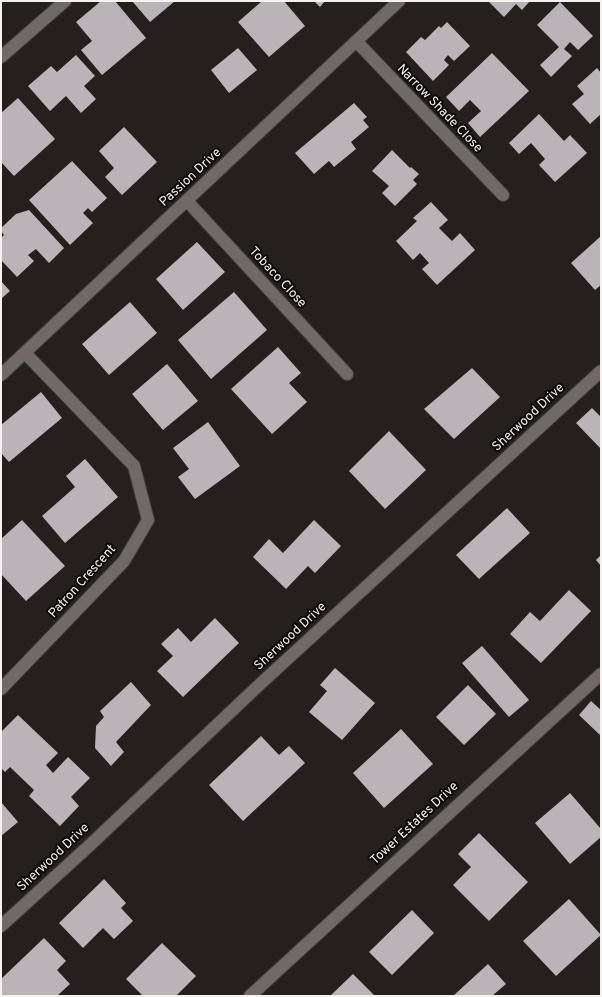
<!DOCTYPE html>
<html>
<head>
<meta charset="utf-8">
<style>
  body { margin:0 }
  #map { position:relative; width:602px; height:997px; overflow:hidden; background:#25201e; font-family:Overpass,sans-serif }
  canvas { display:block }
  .frame { position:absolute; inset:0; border:2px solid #f4f1ef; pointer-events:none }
</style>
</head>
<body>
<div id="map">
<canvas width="602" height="997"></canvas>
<div class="frame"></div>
</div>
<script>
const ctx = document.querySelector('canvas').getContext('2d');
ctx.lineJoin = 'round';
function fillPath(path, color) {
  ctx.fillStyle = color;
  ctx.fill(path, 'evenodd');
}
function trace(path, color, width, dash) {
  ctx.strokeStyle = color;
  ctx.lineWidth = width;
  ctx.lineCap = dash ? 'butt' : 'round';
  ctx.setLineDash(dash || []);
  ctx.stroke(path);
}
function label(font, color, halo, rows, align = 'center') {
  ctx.font = font + ' Overpass,sans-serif';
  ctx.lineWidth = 4;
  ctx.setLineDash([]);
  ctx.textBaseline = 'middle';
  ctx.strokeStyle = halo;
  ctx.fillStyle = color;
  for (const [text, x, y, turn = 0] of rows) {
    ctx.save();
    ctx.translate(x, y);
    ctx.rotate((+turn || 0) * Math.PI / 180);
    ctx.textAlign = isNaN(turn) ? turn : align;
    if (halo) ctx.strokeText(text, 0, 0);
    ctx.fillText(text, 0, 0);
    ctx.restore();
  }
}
fillPath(new Path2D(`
  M 101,1 L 115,1 L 146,38 L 102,75 L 81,50 L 92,41 L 76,22 Z
  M 132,1 L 175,1 L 150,22 Z
  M 262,1 L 284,1 L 305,26 L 269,57 L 238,22 Z
  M 314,1 L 325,1 L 320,7 Z
  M 488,1 L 530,1 L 522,10 L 516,4 L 504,17 Z
  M 560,2 L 593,36 L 578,50 L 570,42 L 564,49 L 572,56 L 551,77 L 540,65 L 559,47 L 537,25 Z
  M 447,22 L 470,46 L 454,61 L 448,55 L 444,60 L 449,65 L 433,81 L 406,52 L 421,37 L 425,40 L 439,26 L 441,28 Z
  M 238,48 L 257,70 L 229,93 L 211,70 Z
  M 492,53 L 529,91 L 480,137 L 468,123 L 481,111 L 470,100 L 459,111 L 446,97 Z
  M 76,55 L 95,76 L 84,86 L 96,99 L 81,113 L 66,96 L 50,111 L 28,86 L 51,66 L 57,72 Z
  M 597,68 L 601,73 L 601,114 L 590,124 L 572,104 L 584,94 L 577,86 Z
  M 18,98 L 55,139 L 14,176 L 1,162 L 1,113 Z
  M 354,103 L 367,117 L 363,120 L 369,127 L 351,142 L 356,149 L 334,167 L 329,161 L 314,174 L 295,153 Z
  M 539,114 L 564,141 L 570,135 L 587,153 L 555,182 L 539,165 L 545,159 L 531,143 L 519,154 L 509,143 Z
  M 124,127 L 157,162 L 122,195 L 105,177 L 114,168 L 99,151 Z
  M 392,150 L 410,168 L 411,167 L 419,174 L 413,180 L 417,184 L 395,206 L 382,193 L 389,186 L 372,171 Z
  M 72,161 L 107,198 L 92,212 L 88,208 L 83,213 L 93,223 L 70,245 L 29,200 Z
  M 431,202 L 448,220 L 439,228 L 452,241 L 460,233 L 475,250 L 437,285 L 422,269 L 429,263 L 420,253 L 413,260 L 396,241 L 417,221 L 413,218 Z
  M 29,210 L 64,248 L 49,263 L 36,249 L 28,255 L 34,261 L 17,277 L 1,260 L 1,238 L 4,235 L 1,231 L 1,228 L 16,214 Z
  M 601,236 L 601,285 L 595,290 L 571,263 Z
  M 197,242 L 225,272 L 183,310 L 156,279 Z
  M 1,281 L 10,291 L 1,299 Z
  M 234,292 L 267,330 L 211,379 L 178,340 Z
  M 130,302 L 157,333 L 109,375 L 82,344 Z
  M 278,347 L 301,373 L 289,383 L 307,402 L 272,434 L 231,389 Z
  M 167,364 L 198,401 L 163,430 L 132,394 Z
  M 472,368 L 500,397 L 454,439 L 424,409 Z
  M 41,392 L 62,418 L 9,462 L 1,453 L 1,425 Z
  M 592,408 L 601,417 L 601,449 L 576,423 Z
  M 208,422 L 240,466 L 195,499 L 178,477 L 189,469 L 173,448 Z
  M 389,431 L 426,470 L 385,509 L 349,471 Z
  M 85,459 L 118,497 L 65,543 L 42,516 L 75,487 L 66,476 Z
  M 507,508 L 530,533 L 479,579 L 456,555 Z
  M 22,520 L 65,566 L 26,601 L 1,574 L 1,539 Z
  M 314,520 L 341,546 L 315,573 L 308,566 L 286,589 L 253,557 L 269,539 L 283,553 Z
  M 601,555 L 601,566 L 596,560 Z
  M 569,590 L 591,611 L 541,663 L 510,634 L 530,612 L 540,621 Z
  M 215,618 L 239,643 L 183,697 L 157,671 L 173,656 L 161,644 L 178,628 L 191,642 Z
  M 482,646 L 529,700 L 509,717 L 462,663 Z
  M 335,668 L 375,703 L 342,740 L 309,712 L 327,691 L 320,685 Z
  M 131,682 L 151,705 L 116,742 L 124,752 L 111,766 L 95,748 L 96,726 L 104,717 L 100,711 Z
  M 468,685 L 496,714 L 464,745 L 436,717 Z
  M 591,701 L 601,710 L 601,736 L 579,715 Z
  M 18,715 L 58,753 L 46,765 L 53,773 L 68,757 L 90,778 L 71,797 L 79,806 L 60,826 L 29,796 L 34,790 L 10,767 L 5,772 L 1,768 L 1,732 Z
  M 401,729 L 433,764 L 384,808 L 353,773 Z
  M 261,736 L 279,755 L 289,746 L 305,763 L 243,821 L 209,785 Z
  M 570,793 L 601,829 L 601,837 L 570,864 L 535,823 Z
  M 1,802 L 18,822 L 1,836 Z
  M 479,833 L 528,882 L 489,921 L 453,885 L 471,867 L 458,854 Z
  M 104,879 L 126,903 L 121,908 L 133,921 L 114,939 L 103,928 L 83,948 L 59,923 Z
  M 569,899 L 601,935 L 556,976 L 523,941 Z
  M 412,910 L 434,933 L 392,975 L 369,952 Z
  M 44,938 L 66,961 L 57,970 L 70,984 L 57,996 L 1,996 L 1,979 Z
  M 162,943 L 196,976 L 176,996 L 143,996 L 126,979 Z
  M 488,964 L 506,984 L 492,996 L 453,996 Z
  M 353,974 L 375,996 L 330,996 Z`), '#bab3b7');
const street = new Path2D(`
  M 356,41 L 503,195
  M 1,57 L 65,1
  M 187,201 L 347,374
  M 1,375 L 399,1
  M 1,689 L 124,561 L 148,520 L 134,466 L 25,353
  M 1,926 L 90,845 L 258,686 L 601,371
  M 250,996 L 601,674`);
trace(street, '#413d3b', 14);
trace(street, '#706967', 12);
label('13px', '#f4f1ef', '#0d0a09', [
  ["Narrow Shade Close",439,109,46],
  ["Passion Drive",191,178,-43],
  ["Tobaco Close",277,278,47],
  ["Sherwood Drive",529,418,-43],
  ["Patron Crescent",83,582,-48],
  ["Sherwood Drive",291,637,-43],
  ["Tower Estates Drive",415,824,-43],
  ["Sherwood Drive",54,858,-43]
]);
</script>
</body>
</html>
